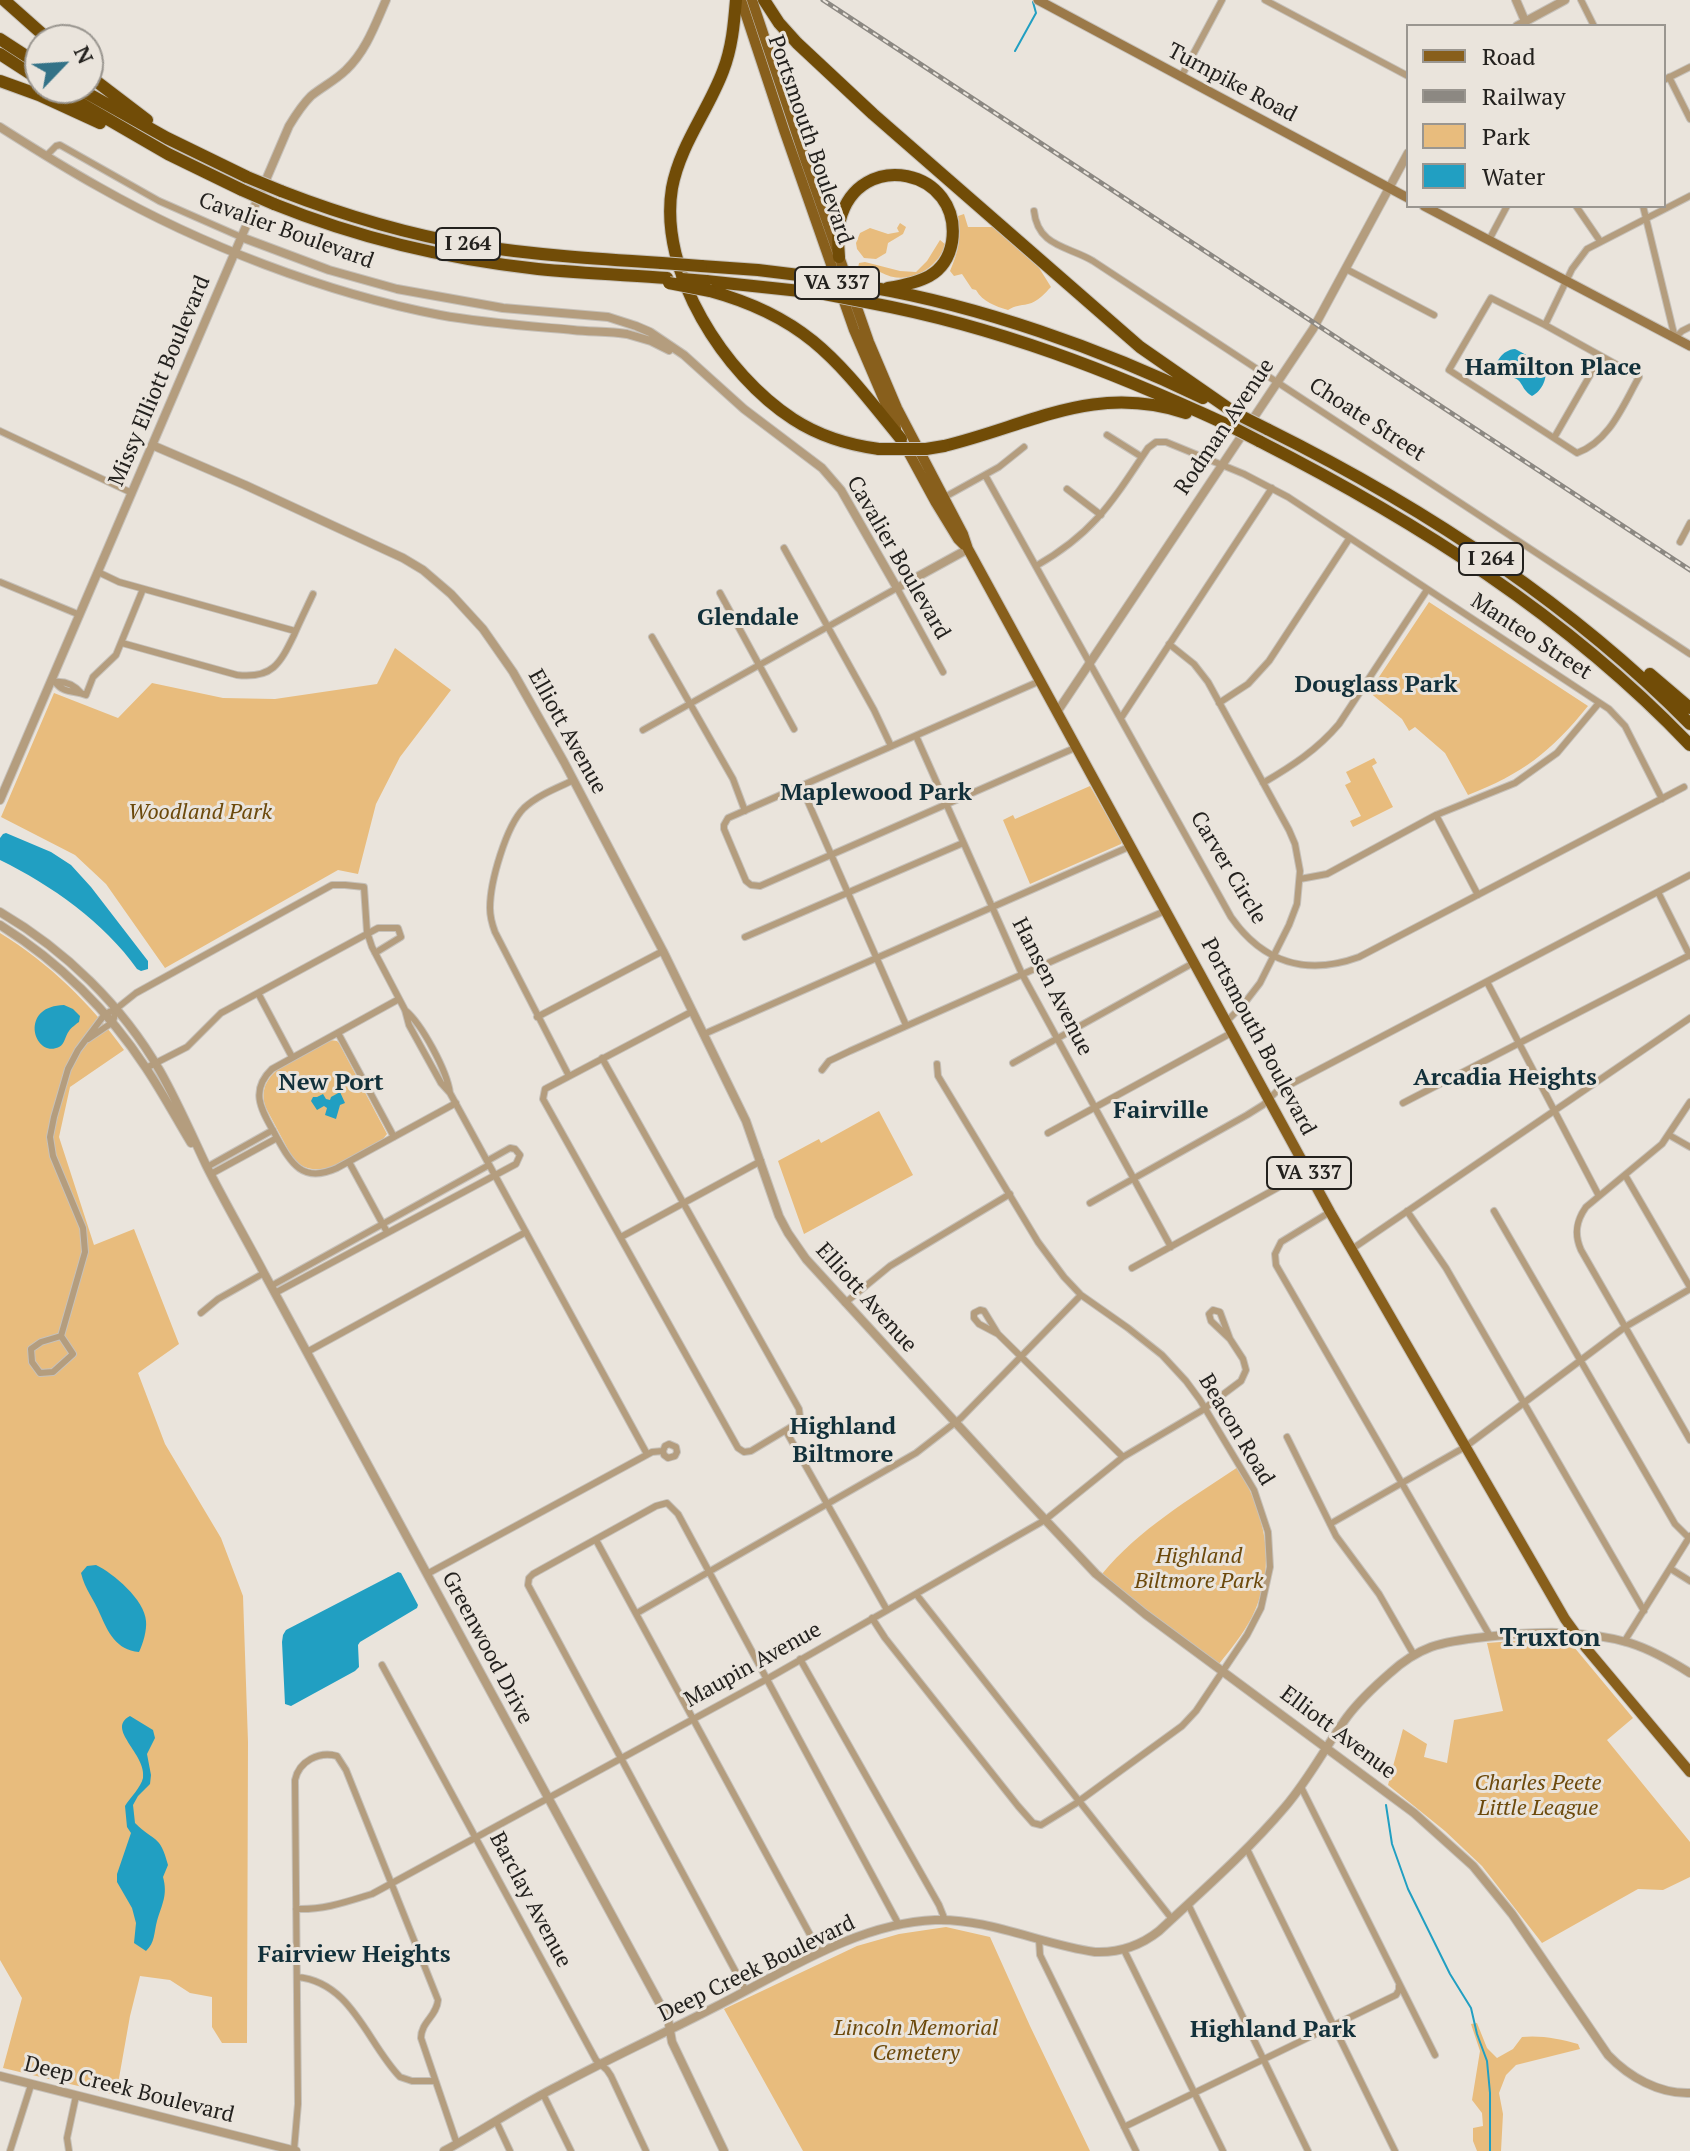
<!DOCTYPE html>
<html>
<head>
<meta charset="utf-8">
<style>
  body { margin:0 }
  #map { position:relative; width:1690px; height:2151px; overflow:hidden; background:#eae4dc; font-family:"PT Serif",serif }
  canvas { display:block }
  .legend { position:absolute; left:1406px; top:24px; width:260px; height:184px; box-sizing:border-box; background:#eae4dc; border:2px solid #9a9690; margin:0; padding:10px 14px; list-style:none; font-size:24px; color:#23211e }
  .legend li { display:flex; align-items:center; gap:16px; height:40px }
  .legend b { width:40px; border:2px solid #9a9690 }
  .north { position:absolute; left:24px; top:24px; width:80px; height:80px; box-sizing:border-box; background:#eae4dc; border:2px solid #9a9690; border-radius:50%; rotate:65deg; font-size:22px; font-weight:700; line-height:32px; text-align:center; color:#23211e }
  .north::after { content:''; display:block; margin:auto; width:28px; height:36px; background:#337287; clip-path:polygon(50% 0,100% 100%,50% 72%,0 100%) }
</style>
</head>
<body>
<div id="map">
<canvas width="1690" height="2151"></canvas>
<ul class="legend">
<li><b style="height:10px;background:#885f1c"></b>Road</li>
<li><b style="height:10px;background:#8c8882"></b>Railway</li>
<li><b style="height:22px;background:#e8bc7d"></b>Park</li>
<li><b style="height:22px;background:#219fc2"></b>Water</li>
</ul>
<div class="north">N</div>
</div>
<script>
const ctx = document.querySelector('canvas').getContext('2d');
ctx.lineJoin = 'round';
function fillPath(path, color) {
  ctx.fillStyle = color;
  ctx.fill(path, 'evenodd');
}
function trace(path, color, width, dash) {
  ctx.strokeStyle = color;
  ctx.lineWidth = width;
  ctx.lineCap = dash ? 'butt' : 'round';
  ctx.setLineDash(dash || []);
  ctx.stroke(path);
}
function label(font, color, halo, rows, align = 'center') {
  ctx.font = font + ' "PT Serif",serif';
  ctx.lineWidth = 6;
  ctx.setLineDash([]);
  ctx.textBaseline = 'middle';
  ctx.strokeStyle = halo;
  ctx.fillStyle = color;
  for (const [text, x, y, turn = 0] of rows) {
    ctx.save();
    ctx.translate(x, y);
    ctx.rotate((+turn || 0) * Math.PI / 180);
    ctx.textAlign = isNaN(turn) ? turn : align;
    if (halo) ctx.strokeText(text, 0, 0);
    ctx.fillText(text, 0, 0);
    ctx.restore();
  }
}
fillPath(new Path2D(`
  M 964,214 L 968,227 L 996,227 L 1036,263 L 1051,287 C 1045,293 1038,302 1028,304 C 1019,306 1016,305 1008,310 C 995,306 983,302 976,290 L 972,289 L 962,274 L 954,276 L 950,271 C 959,250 961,239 958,216 Z
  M 900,223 L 906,227 L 903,234 L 888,243 L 886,253 L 876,259 L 864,258 L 857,249 L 856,243 L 860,233 L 870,228 L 888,234 L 899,232 L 897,228 Z
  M 940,240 L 946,245 C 935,271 907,287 880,272 C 872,275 865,273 858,268 L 859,263 L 865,262 L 900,271 L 916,272 L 927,261 Z
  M 1429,602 L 1588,706 C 1551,752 1522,774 1468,795 L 1445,753 L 1415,727 L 1409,731 L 1402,719 L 1369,692 Z
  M 395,648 L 451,690 L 400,757 L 376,804 L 358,874 L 338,870 L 165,968 L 106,884 L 75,855 L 1,817 L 54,693 L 118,718 L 152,683 L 223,698 L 275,699 L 377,684 Z
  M 1374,758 L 1377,763 L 1372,766 L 1393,807 L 1353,827 L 1350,821 L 1361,816 L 1345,785 L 1351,782 L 1346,772 Z
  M 1090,786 L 1122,842 L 1121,844 L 1030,884 L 1003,820 L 1013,815 L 1015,819 Z
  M 0,933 C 49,963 91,1004 124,1050 L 70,1087 L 59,1137 L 94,1245 L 134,1229 L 179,1344 L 138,1373 L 165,1444 L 221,1538 L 243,1596 L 248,1742 L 247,2043 L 222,2043 L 212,2027 L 212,1997 L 190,1993 L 170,1980 L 140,1976 L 130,2016 L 116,2095 L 3,2068 L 22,1998 L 0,1960 Z
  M 330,1040 L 337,1041 L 339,1043 L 387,1134 L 383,1139 C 357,1153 320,1186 293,1159 L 266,1108 C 252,1070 304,1055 330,1040 Z
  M 879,1111 L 913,1175 L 804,1234 L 778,1161 L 819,1139 L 821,1143 Z
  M 1238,1467 C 1265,1515 1278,1565 1252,1617 C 1243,1634 1231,1649 1219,1664 L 1147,1611 L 1102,1574 C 1139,1529 1190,1499 1238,1467 Z
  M 1554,1638 L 1569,1641 L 1633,1718 L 1607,1740 L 1690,1842 L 1690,1877 L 1663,1890 L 1638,1889 L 1542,1943 L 1482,1866 L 1445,1831 L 1388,1785 L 1403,1729 L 1427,1744 L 1424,1757 L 1447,1763 L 1454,1720 L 1503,1711 L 1487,1643 Z
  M 946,1927 L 990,1937 L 1030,2026 L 1090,2151 L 803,2151 L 724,2009 L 857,1946 L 899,1934 Z
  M 1477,2023 L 1487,2048 L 1497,2058 L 1513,2049 L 1522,2037 C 1541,2035 1560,2039 1578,2044 L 1580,2049 L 1516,2065 L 1506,2075 L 1499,2093 L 1503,2114 L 1501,2151 L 1477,2151 L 1473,2141 L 1473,2128 L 1483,2126 L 1482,2113 L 1472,2100 L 1480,2051 L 1471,2024 Z`), '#e8bc7d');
fillPath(new Path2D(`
  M 1515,349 C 1520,351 1542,364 1545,367 C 1548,378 1542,391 1532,396 C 1517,387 1526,374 1499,378 L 1494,374 C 1495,362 1502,350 1515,349 Z
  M 6,833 L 51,852 L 71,865 L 91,887 L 148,961 L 148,969 L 141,971 L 137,969 C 104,922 51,885 0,860 L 0,838 L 3,834 Z
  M 64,1005 L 73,1009 L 80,1016 L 79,1022 C 76,1024 71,1028 69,1031 C 65,1036 65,1044 59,1047 C 34,1059 18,1006 64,1005 Z
  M 340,1092 L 345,1103 L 340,1105 L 336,1119 L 325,1115 L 327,1108 L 324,1106 L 317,1110 L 311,1101 L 313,1097 L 317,1097 L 323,1094 L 326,1099 L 330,1100 L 331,1097 Z
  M 96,1565 C 113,1573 145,1600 146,1621 C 147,1630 143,1644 139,1652 C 116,1650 108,1632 100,1614 C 94,1599 85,1590 81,1573 L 87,1566 Z
  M 398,1572 L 401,1573 L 418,1605 L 417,1608 L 360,1642 L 358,1645 L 359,1667 L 355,1671 L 291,1706 L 285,1704 L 282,1642 L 283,1635 L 286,1630 Z
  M 130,1716 L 153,1730 L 155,1738 L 147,1754 L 151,1775 L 150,1784 L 138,1796 L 133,1805 L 135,1823 C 154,1842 160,1834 168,1865 L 163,1877 C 168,1895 162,1904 157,1921 C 154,1932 155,1943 146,1951 L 134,1943 L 136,1923 L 132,1908 L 117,1882 L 117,1874 L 131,1833 L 127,1827 L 125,1806 C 130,1798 141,1787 143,1778 C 147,1754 105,1729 130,1716 Z`), '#219fc2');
trace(new Path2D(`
  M 1015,51 L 1036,13 L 1033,2
  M 1386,1805 L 1392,1844 L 1408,1889 L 1450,1974 L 1471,2008 L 1477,2034 L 1487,2061 L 1490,2093 L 1490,2151`), '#219fc2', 2);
const minor = new Path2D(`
  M 1265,0 L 1408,76
  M 1581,0 L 1594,26
  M 1181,77 L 1222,0
  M 1669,77 L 1690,119
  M 1664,80 L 1690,67
  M 46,156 L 56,146 L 60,145 L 159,201 L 241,237
  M 1576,206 L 1600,241
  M 1643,206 L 1675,338
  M 1034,211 C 1038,247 1068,246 1093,261 L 1690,654
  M 1489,240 L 1507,206
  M 1346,269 L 1434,315
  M 1545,325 L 1639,377 C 1623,405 1610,441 1577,453 L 1449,370 L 1491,298 L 1545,325 L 1572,269 L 1587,249 L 1690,196
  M 1675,338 L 1682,331 L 1690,327
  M 0,431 L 132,493
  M 1107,435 L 1142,457
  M 1554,438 L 1601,356
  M 985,475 L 1231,917 C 1263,963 1307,976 1359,957 L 1684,787
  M 1067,489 L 1101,515
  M 943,498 L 999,467 L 1024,447
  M 1680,542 L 1690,523
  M 784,548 L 874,710 L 891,746
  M 1036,566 C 1094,533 1112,502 1148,448 L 1156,442 L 1166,442 L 1244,474 L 1288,497 L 1609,709 L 1625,726 L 1662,799
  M 98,572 L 119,582 L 295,631
  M 0,582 L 80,615
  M 720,593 L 794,729
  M 652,637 L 733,779 L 745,811
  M 122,643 L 237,675 C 272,679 280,664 294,635 C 300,621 307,607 313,594
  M 1169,644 L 1194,664 L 1208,682 L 1289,830 L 1295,844 L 1300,871 L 1297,904 L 1289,925 L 1260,983 L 1243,1005 L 1227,1021
  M 1040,681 L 728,818 L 724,825 L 724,829 L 746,881 L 751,885 L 760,886 L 1077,747
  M 81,693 C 74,685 66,681 55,682 C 64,694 74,690 86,695 L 93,677 L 116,655 L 143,589
  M 1219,703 L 1248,684 L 1269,661 L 1349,539
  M 1121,718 L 1272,488
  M 643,730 L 897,588 L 943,672
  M 916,736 L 1022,974 L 1171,1247
  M 1263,783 C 1292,766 1317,750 1339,724 L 1427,590
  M 801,786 L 906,1025
  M 1436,815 L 1478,895
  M 1300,879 L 1327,874 L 1436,815 L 1515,783 L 1557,753 L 1599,703
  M 1658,892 L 1690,956
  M 745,937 L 963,843
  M 1487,982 L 1599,1196
  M 258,993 L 292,1057
  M 399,999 L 272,1069 C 248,1092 263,1112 276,1136 C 291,1163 302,1184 337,1168 L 456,1103
  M 537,1017 L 663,951
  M 338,1033 L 394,1137
  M 704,1034 L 1131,846
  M 88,1039 L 113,1022 L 116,1009
  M 602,1058 L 799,1409 L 800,1417 L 796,1424 L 751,1451 L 744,1452 L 738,1448 L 543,1099 L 545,1089 L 693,1011
  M 1013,1063 L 1195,962
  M 146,1068 L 187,1047 L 221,1013 L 378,928 L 398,928 L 401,937 L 375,953
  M 822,1070 L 829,1061 L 850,1051 L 1167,910
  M 569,1076 L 495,932 C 492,924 490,916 490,908 C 490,882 506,826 524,808 C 538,795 557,788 574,780
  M 450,1093 L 647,1454
  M 1690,1102 L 1662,1144 L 1586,1207 C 1576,1221 1574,1234 1581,1250 L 1690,1440
  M 1403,1103 L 1690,955
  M 1048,1133 L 1233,1032
  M 1669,1135 L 1690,1147
  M 349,1162 L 387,1232
  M 207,1167 L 273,1130
  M 211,1174 L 277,1138
  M 1625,1175 L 1690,1287
  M 1090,1203 L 1247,1115 L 1263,1105 L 1276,1092 L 1690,875
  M 1407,1211 L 1446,1268 L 1644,1611
  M 1494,1211 L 1675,1524 L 1689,1538
  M 1330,1212 L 1281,1242 L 1275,1254 L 1276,1265 L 1490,1636
  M 621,1237 L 761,1161
  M 1352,1249 L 1690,1018
  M 1132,1268 L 1308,1171
  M 271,1286 L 489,1165
  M 275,1293 L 516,1164 L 520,1155 L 515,1149 L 510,1148 L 487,1161
  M 845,1303 L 890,1266 L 1010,1194
  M 201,1313 L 218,1299 L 264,1273
  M 998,1334 L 984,1311 L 980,1310 L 974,1313 L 974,1318 L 979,1324 L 998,1334 L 1123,1457
  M 61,1336 L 85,1252 L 83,1228 L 53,1156 L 50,1137 L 54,1117 L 68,1069 L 78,1050 L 105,1014 L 116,1009 L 136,993 L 332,885 L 345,885 L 364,887 L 367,932 L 372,947 L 405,1010 L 409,1025 L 441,1083 L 450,1093 C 447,1071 422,1024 405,1010
  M 61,1336 L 73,1354 L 53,1372 L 40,1373 L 32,1362 L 31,1349 L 41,1342 Z
  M 307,1352 L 526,1232
  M 786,1431 L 887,1610
  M 1287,1437 L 1336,1536 L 1379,1594 L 1414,1655
  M 1330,1524 L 1465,1447 L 1625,1327 L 1690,1289
  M 596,1540 L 820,1953
  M 1671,1569 L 1690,1581
  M 427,1574 L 652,1452 L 663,1451 L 665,1446 L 669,1444 L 676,1447 L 677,1452 L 675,1456 L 668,1458 L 664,1455 L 663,1451
  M 916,1594 L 1172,1919
  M 637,1613 L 916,1453 L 961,1418 L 1081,1295
  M 872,1618 L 885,1638 L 1018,1806 L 1033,1823 L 1041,1825 L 1075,1804 L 1182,1726 L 1196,1711 L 1247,1635 L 1261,1608 L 1270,1567 L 1268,1532 L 1254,1490 L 1200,1400 L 1186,1381 L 1162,1355 L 1128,1328 L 1081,1295 L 1064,1277 L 1038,1242 L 938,1076 L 937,1064
  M 1624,1642 L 1690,1536
  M 800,1659 L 939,1905 L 945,1920
  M 382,1665 L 596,2060 L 607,2070 L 611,2076 L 646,2151
  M 1301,1787 L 1435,2055
  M 1247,1849 L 1395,2151
  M 1188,1904 L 1308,2151
  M 296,1909 C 324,1910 346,1902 372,1894 L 767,1679 L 1045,1520 L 1123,1457 L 1201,1411 L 1241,1381 L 1246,1370 L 1243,1359 L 1230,1339 L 1211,1321 L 1209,1314 L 1213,1310 L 1220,1312 L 1230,1339
  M 1039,1939 L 1040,1955 L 1136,2151
  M 1124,1950 L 1223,2151
  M 297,1977 C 352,1982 367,2043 400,2077 L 412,2081 L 435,2081
  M 746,1991 L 528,1585 L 529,1578 L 533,1574 L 656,1506 L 667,1503 L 678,1514 L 899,1925
  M 543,2094 L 571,2151
  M 496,2121 L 510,2151
  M 1124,2127 L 1396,1995 L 1399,1990 L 1399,1986
  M 294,2150 L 298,2104 L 295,1780 C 299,1761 319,1751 337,1756 L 346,1770 L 438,2000 C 437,2016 421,2022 421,2038 L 457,2144
  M 10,2151 L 31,2085
  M 69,2151 L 67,2138 L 76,2096`);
const tertiary = new Path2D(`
  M 1516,0 L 1525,21
  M 1517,26 L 1565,0
  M 0,127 C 33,148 65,168 99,187 C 201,245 325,293 440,315 C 483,323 528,326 573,330 C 591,332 609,331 627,334 L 651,341 L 669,350
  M 241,237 L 329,270 L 397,289 L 503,308 L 608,317 L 636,326 L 650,332 L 684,355 L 744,409 L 822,468 L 841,490 L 897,588 L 968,549
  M 152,445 L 245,485 L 403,558 L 423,570 L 451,594 L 483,629 L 513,672 L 564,762 L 663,951 L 746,1121 L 779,1216 L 788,1233 L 806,1259 L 1021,1494 L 1096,1574 L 1145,1614 L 1414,1813 L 1473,1866 L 1512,1914 L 1608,2055 C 1629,2077 1659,2094 1690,2093
  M 1057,712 L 1313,329 L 1408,153
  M 0,800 L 289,126 C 295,116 302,105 311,96 C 322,87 336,80 346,70 C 366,51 375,25 386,0
  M 0,912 C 65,950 122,1005 160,1071 C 177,1101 191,1133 206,1165 C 224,1201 245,1237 264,1273 L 668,2019 L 672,2042 L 724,2151
  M 0,925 C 59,962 108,1010 146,1068 C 162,1092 176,1118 191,1143
  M 0,2076 L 296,2151
  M 444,2151 C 483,2130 520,2105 560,2085 C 612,2057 665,2033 717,2006 C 784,1972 858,1923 935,1920 C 988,1918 1043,1945 1095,1952 C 1120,1953 1140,1946 1159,1931 C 1202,1891 1247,1852 1285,1807 C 1309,1779 1326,1746 1347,1717 C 1359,1701 1375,1686 1390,1673 C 1402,1662 1415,1653 1431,1647 C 1448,1641 1466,1639 1485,1637 C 1533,1632 1582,1629 1630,1643 C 1652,1650 1671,1661 1690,1673`);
const secondary = new Path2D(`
  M 1038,0 L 1408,198
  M 1424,206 L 1690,346`);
const primary = new Path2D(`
  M 741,0 L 784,130 L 854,330 L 896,428
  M 752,0 L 805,159 L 869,342 L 897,408 L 963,534 L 968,549 L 1330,1212 L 1565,1619 L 1586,1648 L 1690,1772
  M 905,446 L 936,503 L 958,539 L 964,545`);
const motorway = new Path2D(`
  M 4,0 L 49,40
  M 736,0 C 734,24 732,48 723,71 C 708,111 680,145 672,188 C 658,272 725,375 793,419 C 819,436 849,445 879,449
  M 764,0 L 779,23 L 797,43 L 873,114 L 1140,347 L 1235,413
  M 0,39 L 40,65
  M 0,54 L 40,80
  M 88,75 L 147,120
  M 0,81 L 39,95 L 100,123
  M 54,88 L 168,154 L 242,190
  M 78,88 L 167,138 L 247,177
  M 281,191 C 343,215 406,234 471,245 C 534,255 598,259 662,263
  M 274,204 C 358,238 447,259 538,269 C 581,273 624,275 667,278
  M 839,257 C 838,245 837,232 840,220 C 859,147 963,169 952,242 C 946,277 918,283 888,288
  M 701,266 L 758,270 L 807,276
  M 706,281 L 819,293
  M 869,287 C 980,306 1102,349 1203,398
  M 710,291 C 809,318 839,363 901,439
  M 871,303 C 998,327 1111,371 1228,425
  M 1267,429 C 1422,506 1568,601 1690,724
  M 1259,441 C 1416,521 1567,616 1690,745
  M 944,446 C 1031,425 1094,383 1186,413
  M 1650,674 L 1690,708`);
trace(minor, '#c6c1ba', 8);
trace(tertiary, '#c6c1ba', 10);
trace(secondary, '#c6c1ba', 11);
trace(primary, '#c6c1ba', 12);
trace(motorway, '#c6c1ba', 14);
trace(minor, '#b49d7e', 6);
trace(tertiary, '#b49d7e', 8);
trace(secondary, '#9b7949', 9);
trace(primary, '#885f1c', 10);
trace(motorway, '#714c07', 12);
const rail = new Path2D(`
  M 823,0 L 1690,570`);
trace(rail, '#8c8882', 5);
trace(rail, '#eae4dc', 2, [6]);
const motorwayBridge = new Path2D(`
  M 247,177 L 281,191
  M 242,190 L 274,204
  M 662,263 L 701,266
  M 807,276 L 869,287
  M 682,279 L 706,281
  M 669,283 L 710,291
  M 819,293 L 871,303
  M 1235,413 L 1267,429
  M 1228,425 L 1259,441
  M 879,449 L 926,449 L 944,446`);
trace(motorwayBridge, '#c6c1ba', 14, []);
trace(motorwayBridge, '#714c07', 12);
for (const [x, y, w] of [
  [468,244,64],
  [837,283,84],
  [1491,559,64],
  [1309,1173,84]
]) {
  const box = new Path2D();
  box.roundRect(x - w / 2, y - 16, w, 32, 6);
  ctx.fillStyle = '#eae4dc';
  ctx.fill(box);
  trace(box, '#23211e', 2);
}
label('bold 20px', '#23211e', null, [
  ["I 264",468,244],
  ["VA 337",837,283],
  ["I 264",1491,559],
  ["VA 337",1309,1173]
]);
label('22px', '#23211e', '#eae4dc', [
  ["Turnpike Road",1232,83,28],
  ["Portsmouth Boulevard",810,140,71],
  ["Cavalier Boulevard",286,231,20],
  ["Missy Elliott Boulevard",160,381,-67],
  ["Choate Street",1367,420,33],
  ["Rodman Avenue",1225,427,-56],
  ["Cavalier Boulevard",898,558,60],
  ["Manteo Street",1531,637,33],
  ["Elliott Avenue",567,732,61],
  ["Carver Circle",1228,868,59],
  ["Hansen Avenue",1052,987,63],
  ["Portsmouth Boulevard",1258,1037,62],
  ["Elliott Avenue",866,1298,48],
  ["Beacon Road",1236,1430,59],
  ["Greenwood Drive",487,1648,62],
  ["Maupin Avenue",753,1665,-29],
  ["Elliott Avenue",1338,1733,37],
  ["Barclay Avenue",530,1900,62],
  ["Deep Creek Boulevard",757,1969,-26],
  ["Deep Creek Boulevard",129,2090,14]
]);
label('italic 22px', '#6c490b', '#eae4dc', [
  ["Woodland Park",200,813],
  ["Highland",1199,1557],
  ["Biltmore Park",1199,1582],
  ["Charles Peete",1538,1784],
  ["Little League",1538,1809],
  ["Lincoln Memorial",916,2029],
  ["Cemetery",916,2054]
]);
label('bold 24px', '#12303a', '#eae4dc', [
  ["Hamilton Place",1553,368],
  ["Glendale",748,618],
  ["Douglass Park",1376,685],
  ["Maplewood Park",876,793],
  ["Arcadia Heights",1505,1078],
  ["New Port",331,1083],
  ["Fairville",1161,1111],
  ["Highland",843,1427],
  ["Biltmore",843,1455],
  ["Fairview Heights",354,1955],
  ["Highland Park",1273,2030]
]);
label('bold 26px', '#12303a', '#eae4dc', [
  ["Truxton",1550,1639]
]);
</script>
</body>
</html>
